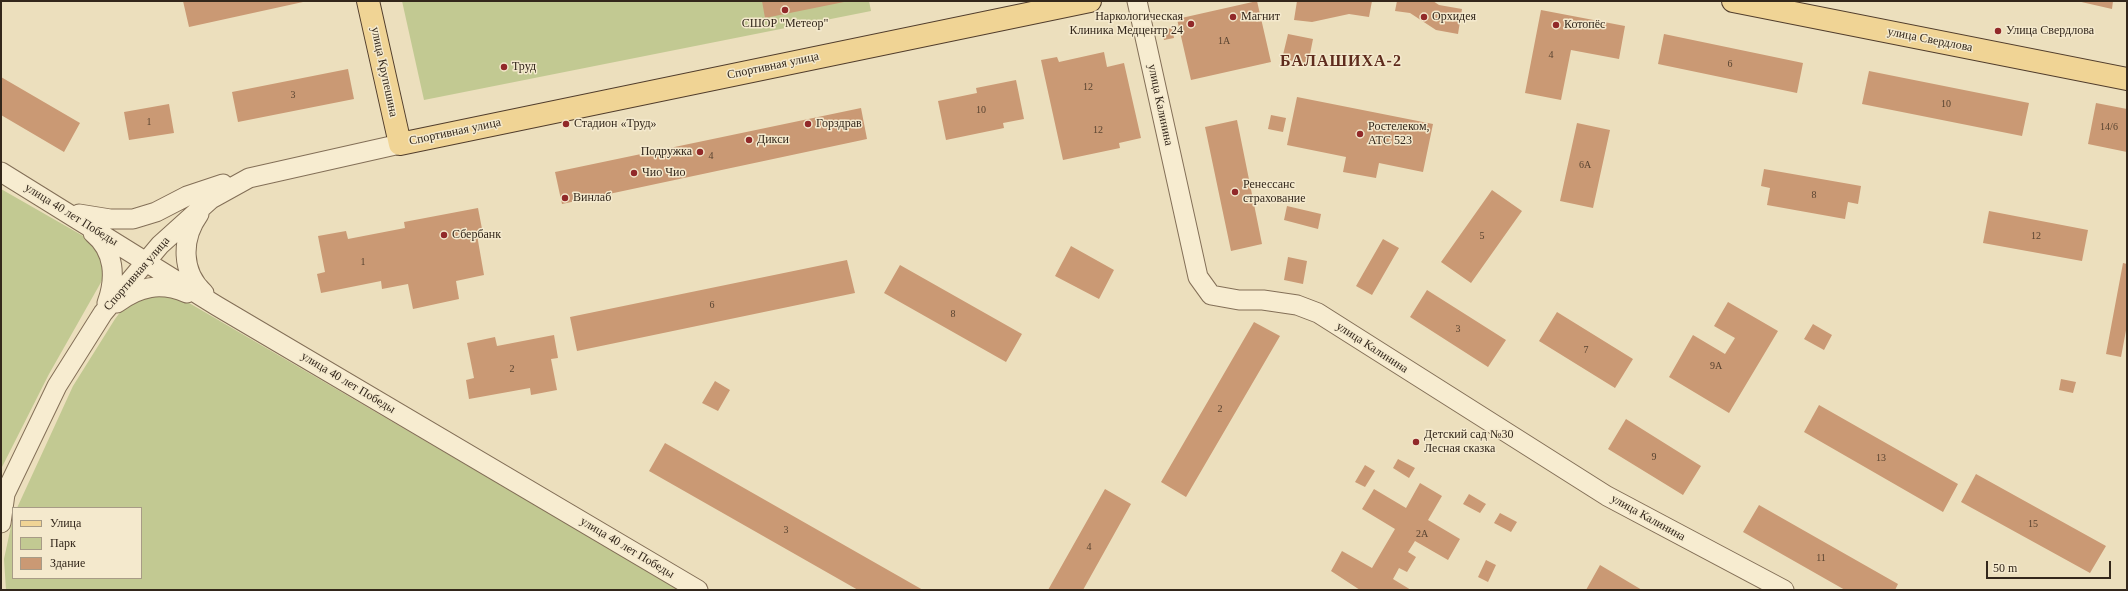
<!DOCTYPE html>
<html>
<head>
<meta charset="utf-8">
<style>
  body { margin:0 }
  #map { position:relative; width:2128px; height:591px; overflow:hidden; background:#ecdfbd; font-family:"Times New Roman",serif }
  canvas { display:block }
  .frame { position:absolute; inset:0; border:2px solid #33271b; pointer-events:none }
  .legend { position:absolute; left:12px; top:507px; width:130px; height:72px; box-sizing:border-box; background:#f4e9cd; border:1px solid #a79b86; margin:0; padding:5px 7px; list-style:none; font-size:12px; color:#33271b }
  .legend li { display:flex; align-items:center; gap:8px; height:20px }
  .legend b { width:20px; border:1px solid #a79b86 }
  .scale { position:absolute; left:1986px; top:561px; width:125px; height:18px; box-sizing:border-box; border:2px solid #33271b; border-top:0; padding-left:5px; font-size:12px; line-height:14px; white-space:nowrap; color:#33271b; -webkit-text-stroke:3px #f4e9cd; paint-order:stroke }
</style>
</head>
<body>
<div id="map">
<canvas width="2128" height="591"></canvas>
<div class="frame"></div>
<ul class="legend">
<li><b style="height:5px;background:#f0d495"></b>Улица</li>
<li><b style="height:11px;background:#c2c992"></b>Парк</li>
<li><b style="height:11px;background:#ca9974"></b>Здание</li>
</ul>
<div class="scale">50 m</div>
</div>
<script>
const ctx = document.querySelector('canvas').getContext('2d');
ctx.lineJoin = 'round';
function fillPath(path, color) {
  ctx.fillStyle = color;
  ctx.fill(path, 'evenodd');
}
function trace(path, color, width, dash) {
  ctx.strokeStyle = color;
  ctx.lineWidth = width;
  ctx.lineCap = dash ? 'butt' : 'round';
  ctx.setLineDash(dash || []);
  ctx.stroke(path);
}
function label(font, color, halo, rows, align = 'center') {
  ctx.font = font + ' "Times New Roman",serif';
  ctx.lineWidth = 3;
  ctx.setLineDash([]);
  ctx.textBaseline = 'middle';
  ctx.strokeStyle = halo;
  ctx.fillStyle = color;
  for (const [text, x, y, turn = 0] of rows) {
    ctx.save();
    ctx.translate(x, y);
    ctx.rotate((+turn || 0) * Math.PI / 180);
    ctx.textAlign = isNaN(turn) ? turn : align;
    if (halo) ctx.strokeText(text, 0, 0);
    ctx.fillText(text, 0, 0);
    ctx.restore();
  }
}
fillPath(new Path2D(`
  M 402,1 L 869,1 L 871,11 L 424,100 Z
  M 1,189 L 92,241 L 99,249 L 104,277 L 49,374 L 1,469 Z
  M 159,294 L 184,300 L 196,307 L 680,590 L 6,590 L 4,559 L 13,517 L 13,578 L 141,578 L 141,508 L 17,508 L 73,386 L 115,319 L 124,307 L 135,299 Z`), '#c2c992');
fillPath(new Path2D(`
  M 183,1 L 303,1 L 303,2 L 189,27 Z
  M 762,1 L 844,1 L 844,2 L 765,18 Z
  M 1257,1 L 1271,62 L 1191,80 L 1177,19 Z
  M 1297,1 L 1372,1 L 1369,17 L 1349,14 L 1312,22 L 1294,20 Z
  M 1397,1 L 1433,1 L 1439,5 L 1462,9 L 1458,34 L 1436,30 L 1410,13 L 1395,11 Z
  M 2077,1 L 2113,1 L 2112,9 Z
  M 1541,10 L 1625,26 L 1619,59 L 1571,50 L 1561,100 L 1525,93 Z
  M 1172,28 L 1174,38 L 1164,40 L 1162,30 Z
  M 1288,34 L 1313,39 L 1308,64 L 1282,59 Z
  M 1664,34 L 1803,63 L 1797,93 L 1658,64 Z
  M 1104,52 L 1107,67 L 1124,63 L 1141,138 L 1119,143 L 1120,148 L 1063,160 L 1041,60 L 1057,57 L 1059,62 Z
  M 348,69 L 354,99 L 238,122 L 232,92 Z
  M 1869,71 L 2029,103 L 2022,136 L 1862,104 Z
  M 1,77 L 80,123 L 64,152 L 1,115 Z
  M 1016,80 L 1024,119 L 1003,123 L 1004,128 L 946,140 L 938,101 L 977,93 L 976,88 Z
  M 1297,97 L 1433,124 L 1423,172 L 1379,163 L 1376,178 L 1343,172 L 1346,157 L 1287,145 Z
  M 2096,103 L 2127,109 L 2127,152 L 2088,144 Z
  M 169,104 L 174,133 L 129,140 L 124,112 Z
  M 861,108 L 867,139 L 562,204 L 555,172 Z
  M 1271,115 L 1286,118 L 1283,132 L 1268,129 Z
  M 1237,120 L 1262,244 L 1231,251 L 1205,127 Z
  M 1577,123 L 1610,130 L 1593,208 L 1560,201 Z
  M 1764,169 L 1861,186 L 1858,204 L 1848,202 L 1845,219 L 1767,205 L 1770,188 L 1761,186 Z
  M 1492,190 L 1522,211 L 1471,283 L 1441,262 Z
  M 1287,206 L 1321,214 L 1318,229 L 1284,220 Z
  M 478,208 L 483,234 L 477,235 L 484,275 L 456,281 L 459,299 L 413,309 L 408,284 L 382,289 L 381,281 L 321,293 L 317,274 L 325,272 L 318,236 L 346,231 L 348,239 L 405,228 L 404,222 Z
  M 1989,211 L 2088,230 L 2082,261 L 1983,243 Z
  M 1383,239 L 1399,248 L 1372,295 L 1356,286 Z
  M 1071,246 L 1114,270 L 1099,299 L 1055,276 Z
  M 1288,257 L 1307,261 L 1303,284 L 1284,280 Z
  M 847,260 L 855,293 L 577,351 L 570,317 Z
  M 2123,263 L 2127,264 L 2127,325 L 2121,357 L 2106,354 Z
  M 900,265 L 1022,334 L 1006,362 L 884,293 Z
  M 1427,290 L 1506,340 L 1488,367 L 1410,317 Z
  M 1728,302 L 1778,331 L 1729,413 L 1669,377 L 1693,335 L 1725,354 L 1735,338 L 1714,326 Z
  M 1557,312 L 1633,359 L 1615,388 L 1539,341 Z
  M 1254,322 L 1280,336 L 1186,497 L 1161,482 Z
  M 1813,324 L 1832,335 L 1824,350 L 1804,339 Z
  M 554,335 L 558,358 L 551,359 L 557,390 L 531,395 L 530,388 L 469,399 L 466,380 L 474,378 L 467,343 L 495,337 L 497,346 Z
  M 2061,379 L 2076,382 L 2073,393 L 2059,390 Z
  M 715,381 L 730,390 L 718,411 L 702,403 Z
  M 1819,405 L 1958,484 L 1943,512 L 1804,432 Z
  M 1626,419 L 1701,466 L 1683,495 L 1608,449 Z
  M 665,443 L 923,590 L 858,590 L 649,471 Z
  M 1398,459 L 1415,468 L 1409,478 L 1393,468 Z
  M 1365,465 L 1375,471 L 1365,487 L 1355,482 Z
  M 1976,474 L 2106,546 L 2090,573 L 1961,502 Z
  M 1420,483 L 1442,496 L 1428,520 L 1460,539 L 1448,560 L 1415,541 L 1408,552 L 1416,557 L 1407,572 L 1399,568 L 1393,579 L 1411,590 L 1360,590 L 1331,571 L 1342,551 L 1372,568 L 1395,529 L 1362,509 L 1374,489 L 1406,508 Z
  M 1105,489 L 1131,504 L 1083,590 L 1048,590 Z
  M 1469,494 L 1486,504 L 1480,513 L 1463,504 Z
  M 1759,505 L 1898,584 L 1895,590 L 1845,590 L 1743,532 Z
  M 1500,513 L 1517,522 L 1511,532 L 1494,523 Z
  M 1486,560 L 1496,565 L 1488,582 L 1478,577 Z
  M 1600,565 L 1642,590 L 1586,590 Z`), '#ca9974');
const minor = new Path2D(`
  M 1137,1 L 1198,277 L 1211,295 L 1239,300 L 1263,300 L 1297,305 L 1318,313 L 1607,496 L 1784,590
  M 1,172 L 217,306 L 698,590
  M 79,214 L 110,219 L 133,219 L 156,212 L 187,196 L 223,184
  M 199,214 C 181,239 181,272 204,293
  M 93,233 C 115,251 116,278 107,303
  M 117,303 C 139,286 161,282 187,293
  M 1,523 L 5,494 L 57,386 L 103,313 L 160,245 L 211,199 L 249,178 L 400,144`);
const major = new Path2D(`
  M 368,1 L 400,144 L 1090,1
  M 1733,1 L 2127,79`);
trace(minor, '#836f57', 21);
trace(major, '#513d2c', 24);
trace(minor, '#f7ecd0', 19);
trace(major, '#f0d495', 22);
for (const [x, y, r, color] of [
  [785,10,4,"#912929"],
  [1233,17,4,"#912929"],
  [1424,17,4,"#912929"],
  [1191,24,4,"#912929"],
  [1556,25,4,"#912929"],
  [1998,31,4,"#912929"],
  [504,67,4,"#912929"],
  [566,124,4,"#912929"],
  [808,124,4,"#912929"],
  [1360,134,4,"#912929"],
  [749,140,4,"#912929"],
  [700,152,4,"#912929"],
  [634,173,4,"#912929"],
  [1235,192,4,"#912929"],
  [565,198,4,"#912929"],
  [444,235,4,"#912929"],
  [1416,442,4,"#912929"]
]) {
  const dot = new Path2D();
  dot.arc(x, y, r, 0, 2 * Math.PI);
  ctx.fillStyle = color;
  ctx.fill(dot);
  trace(dot, '#f4e9cd', 1.5);
}
label('10px', '#594431', null, [
  ["1А",1224,41],
  ["4",1551,55],
  ["6",1730,64],
  ["12",1088,87],
  ["3",293,95],
  ["10",1946,104],
  ["10",981,110],
  ["1",149,122],
  ["14/6",2109,127],
  ["12",1098,130],
  ["4",711,156],
  ["6А",1585,165],
  ["8",1814,195],
  ["5",1482,236],
  ["12",2036,236],
  ["1",363,262],
  ["6",712,305],
  ["8",953,314],
  ["3",1458,329],
  ["7",1586,350],
  ["9А",1716,366],
  ["2",512,369],
  ["2",1220,409],
  ["9",1654,457],
  ["13",1881,458],
  ["15",2033,524],
  ["3",786,530],
  ["2А",1422,534],
  ["4",1089,547],
  ["11",1821,558]
]);
label('12px', '#33271b', '#f4e9cd', [
  ["Наркологическая",1183,17,"right"],
  ["Клиника Медцентр 24",1183,31,"right"],
  ["Магнит",1241,17],
  ["Орхидея",1432,17],
  ["СШОР \"Метеор\"",785,24,"center"],
  ["Котопёс",1564,25],
  ["Улица Свердлова",2006,31],
  ["Труд",512,67],
  ["Стадион «Труд»",574,124],
  ["Горздрав",816,124],
  ["Ростелеком,",1368,127],
  ["АТС 523",1368,141],
  ["Дикси",757,140],
  ["Подружка",692,152,"right"],
  ["Чио Чио",642,173],
  ["Ренессанс",1243,185],
  ["страхование",1243,199],
  ["Винлаб",573,198],
  ["Сбербанк",452,235],
  ["Детский сад №30",1424,435],
  ["Лесная сказка",1424,449]
], 'left');
label('12px', '#33271b', '#f4e9cd', [
  ["улица Свердлова",1930,40,11],
  ["Спортивная улица",773,66,-12],
  ["улица Крупешина",384,72,78],
  ["улица Калинина",1160,105,78],
  ["Спортивная улица",455,132,-12],
  ["улица 40 лет Победы",71,215,32],
  ["Спортивная улица",137,274,-49],
  ["улица Калинина",1372,348,33],
  ["улица 40 лет Победы",348,383,31],
  ["улица Калинина",1648,518,29],
  ["улица 40 лет Победы",627,548,31]
]);
ctx.letterSpacing = '1px';
label('bold 16px', '#5e2b1c', '#f4e9cd', [
  ["БАЛАШИХА-2",1341,62]
]);
ctx.letterSpacing = '0px';
</script>
</body>
</html>
